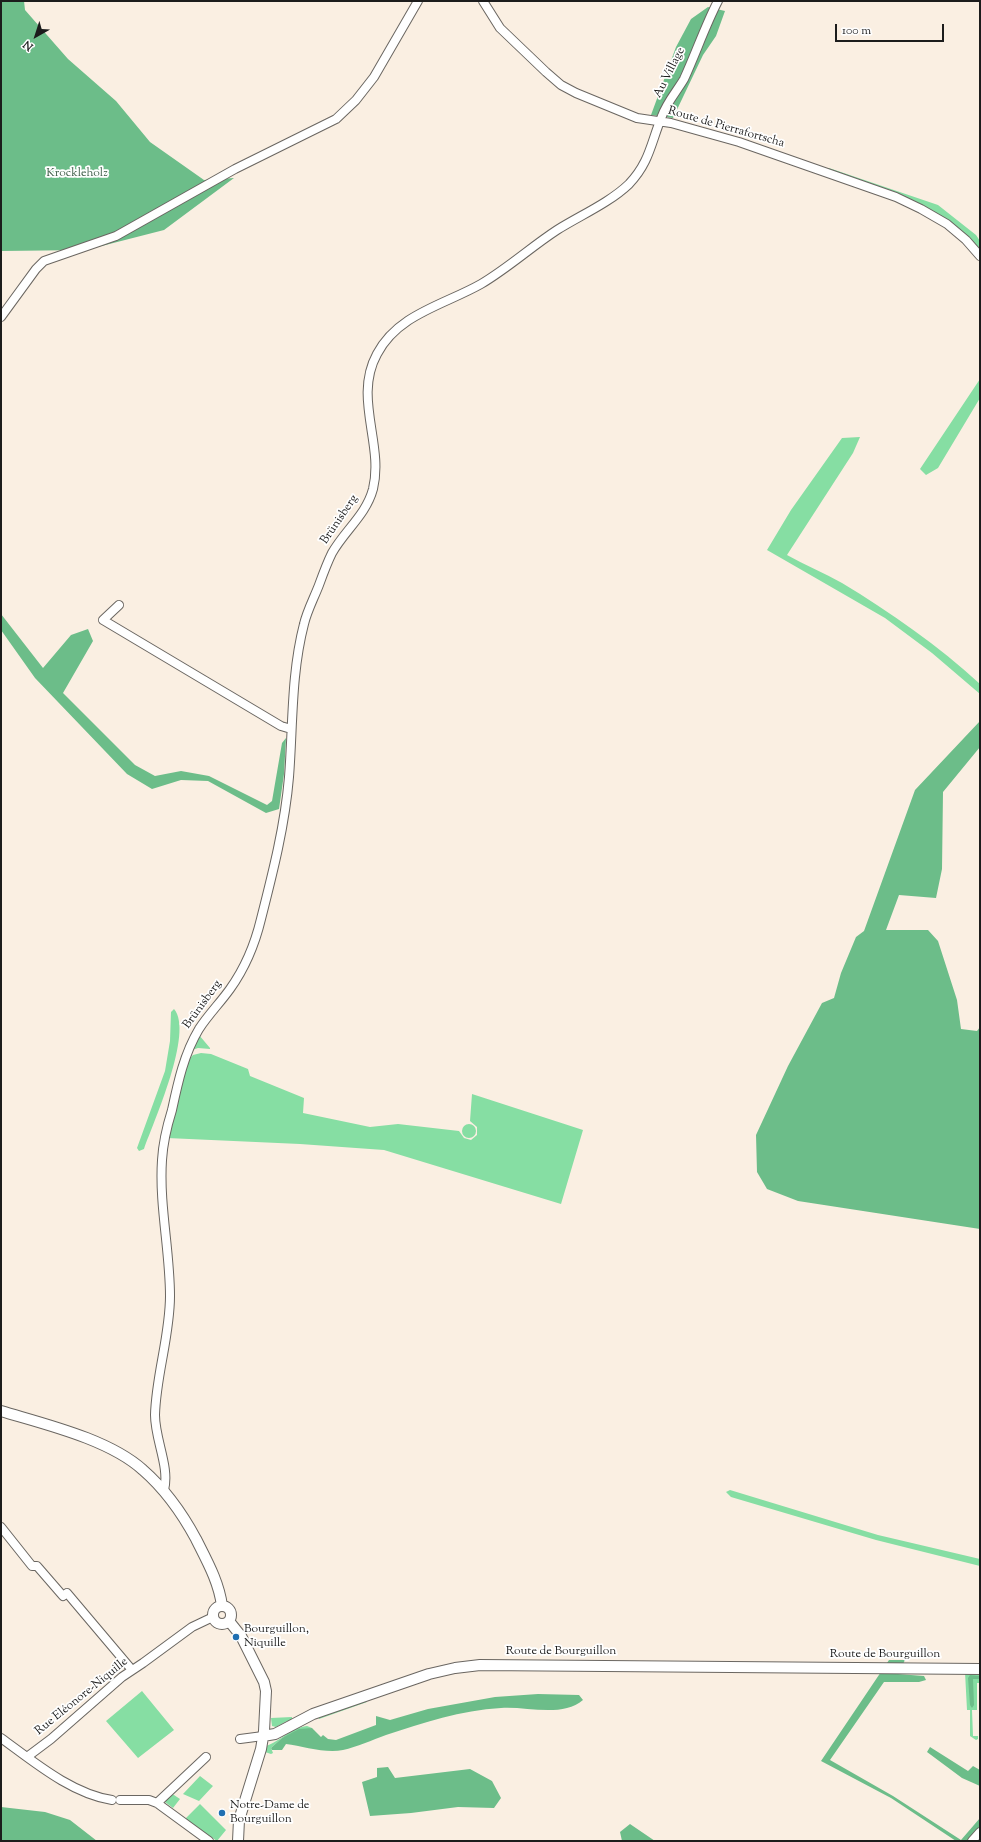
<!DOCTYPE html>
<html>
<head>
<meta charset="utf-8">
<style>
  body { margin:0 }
  #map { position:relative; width:981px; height:1842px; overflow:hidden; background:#faefe2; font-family:"Sorts Mill Goudy",serif }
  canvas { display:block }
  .frame { position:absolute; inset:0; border:2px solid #1c1c1c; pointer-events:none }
  .north { position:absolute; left:16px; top:16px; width:40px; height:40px; -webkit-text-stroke:3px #fff; paint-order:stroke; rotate:219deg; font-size:11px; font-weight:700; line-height:16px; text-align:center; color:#1c1c1c }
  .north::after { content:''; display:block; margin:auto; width:14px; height:18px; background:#1c1c1c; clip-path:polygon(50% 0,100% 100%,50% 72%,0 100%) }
  .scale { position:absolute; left:835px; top:24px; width:109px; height:18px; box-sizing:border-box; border:2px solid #1c1c1c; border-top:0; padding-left:5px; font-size:12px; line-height:14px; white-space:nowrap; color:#1c1c1c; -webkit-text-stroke:3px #fff; paint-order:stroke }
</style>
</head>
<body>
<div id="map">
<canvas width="981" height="1842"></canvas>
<div class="frame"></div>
<div class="north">N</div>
<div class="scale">100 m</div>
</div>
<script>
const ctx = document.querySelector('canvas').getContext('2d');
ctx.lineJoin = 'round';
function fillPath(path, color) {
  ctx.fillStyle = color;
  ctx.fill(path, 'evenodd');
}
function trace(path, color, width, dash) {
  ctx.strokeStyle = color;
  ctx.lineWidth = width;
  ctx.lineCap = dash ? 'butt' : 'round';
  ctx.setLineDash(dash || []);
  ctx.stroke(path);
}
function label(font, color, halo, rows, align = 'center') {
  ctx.font = font + ' "Sorts Mill Goudy",serif';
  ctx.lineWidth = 3.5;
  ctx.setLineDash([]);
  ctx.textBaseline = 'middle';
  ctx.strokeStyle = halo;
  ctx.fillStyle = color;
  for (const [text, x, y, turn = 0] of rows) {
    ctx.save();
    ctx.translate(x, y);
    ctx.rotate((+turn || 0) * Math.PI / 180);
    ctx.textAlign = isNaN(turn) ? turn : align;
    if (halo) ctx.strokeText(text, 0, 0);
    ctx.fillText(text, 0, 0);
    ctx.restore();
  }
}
fillPath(new Path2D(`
  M 829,168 L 938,205 L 976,235 L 980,241 L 980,252 L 948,222 L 828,170 Z
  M 980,379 L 980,398 L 938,468 L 926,475 L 920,469 Z
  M 860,437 L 853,453 L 787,555 C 805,565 824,573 842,583 C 890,612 939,646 980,684 L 980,694 L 932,653 L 885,618 L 767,550 L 791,510 L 842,438 Z
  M 174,1009 C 194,1032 154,1121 144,1149 L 139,1151 L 137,1148 L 165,1071 L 170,1041 L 171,1012 Z
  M 199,1035 L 210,1048 L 210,1049 L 198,1048 L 192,1050 Z
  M 201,1053 L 211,1054 L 248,1069 L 250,1076 L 304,1098 L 303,1113 L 370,1127 L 398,1124 L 459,1131 L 464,1138 L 471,1140 L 477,1135 L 477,1127 L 470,1121 L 472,1094 L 583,1130 L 561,1204 L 384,1150 L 300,1144 L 167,1138 L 187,1061 L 193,1055 Z
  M462 1131a7 7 0 1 1 14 0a7 7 0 1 1-14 0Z
  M 730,1490 L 878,1535 L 980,1559 L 980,1566 L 876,1540 L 731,1497 L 726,1492 Z
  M 965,1672 L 980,1673 L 980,1683 L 977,1683 L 977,1710 L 972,1710 L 973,1736 L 978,1736 L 978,1739 L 976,1740 L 970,1736 L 970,1710 L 967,1710 Z
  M 142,1691 L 174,1730 L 138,1758 L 106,1721 Z
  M 363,1701 L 367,1702 L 319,1719 L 318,1717 Z
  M 292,1717 L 292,1720 L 288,1723 L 287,1721 L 276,1727 L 272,1726 L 271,1718 Z
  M 307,1726 L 312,1728 L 282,1738 L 271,1748 L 273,1753 L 271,1754 L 265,1752 L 266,1746 C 281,1741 290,1728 307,1726 Z
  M 200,1776 L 213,1786 L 199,1801 L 183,1794 Z
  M 171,1793 L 180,1799 L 173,1808 L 165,1802 Z
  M 200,1804 L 226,1830 L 217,1841 L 185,1819 Z`), '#86dea3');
fillPath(new Path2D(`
  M 1,1 L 24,1 L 25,10 L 68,59 L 116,101 L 150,142 L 204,180 L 234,178 L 164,230 L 86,250 L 1,251 Z
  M 708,7 L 725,11 L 716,36 L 703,55 L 673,118 L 651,115 L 676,47 L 691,19 Z
  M 1,614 L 43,668 L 71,635 L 88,629 L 93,641 L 63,693 L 135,765 L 155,776 L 181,771 L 209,776 L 267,805 L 272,801 L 282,743 L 286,738 L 284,774 L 279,809 L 266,813 L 208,781 L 181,780 L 152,789 L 127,774 L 35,678 L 1,630 Z
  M 980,721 L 980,747 L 943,792 L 942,869 L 936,898 L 899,895 L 886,930 L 928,930 L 938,941 L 957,1000 L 961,1029 L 977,1031 L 980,1027 L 980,1229 L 798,1201 L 767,1189 L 757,1172 L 756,1135 L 788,1066 L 822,1003 L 834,998 L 841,973 L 856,937 L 864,931 L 915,790 Z
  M 889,1660 L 905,1660 L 898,1674 L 924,1676 L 926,1680 L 919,1682 L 884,1682 L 830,1760 L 893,1796 L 961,1840 L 980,1818 L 980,1826 L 967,1841 L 956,1841 L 891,1798 L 821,1761 Z
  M 970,1675 L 980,1676 L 979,1679 L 973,1679 L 974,1705 L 972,1708 L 970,1705 L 968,1678 Z
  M 538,1694 L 579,1695 L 583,1700 C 562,1718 526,1706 501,1708 C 461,1710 423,1723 386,1735 C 372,1740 357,1747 343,1750 C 326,1754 303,1746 286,1744 L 282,1750 L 272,1750 L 271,1748 L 282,1738 L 299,1729 L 312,1728 L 321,1737 L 323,1735 L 328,1739 L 336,1740 L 376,1725 L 376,1716 L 390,1720 L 428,1709 L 495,1697 Z
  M 930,1747 L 968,1771 L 973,1766 L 980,1770 L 980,1786 L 962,1778 L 927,1752 Z
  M 388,1767 L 395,1778 L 470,1769 L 492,1781 L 501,1798 L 494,1808 L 458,1807 L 411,1813 L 370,1816 L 362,1782 L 377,1777 L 377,1768 Z
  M 1,1807 L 45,1812 L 70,1820 L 97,1841 L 1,1841 Z
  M 630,1824 L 655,1841 L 622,1841 L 620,1832 Z`), '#6cbd89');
const minor = new Path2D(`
  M 483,1 L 500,28 L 546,72 L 561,85 L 576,93 L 637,118 L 671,123 L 739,142 L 896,197 L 921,209 L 947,224 L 966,240 L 980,256
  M 1,317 L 36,269 L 44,261 L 116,236 L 235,169 L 336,119 L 356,100 L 374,77 L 418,1
  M 119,605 L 103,620 L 281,726 L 291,729
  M 164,1490 C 170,1467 155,1440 155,1415 C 156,1375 170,1336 170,1296 C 170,1251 159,1205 162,1160 C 163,1143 167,1126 172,1110 C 178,1082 184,1054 199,1029 C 208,1015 220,1003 230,989 C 245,968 255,944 261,919 C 273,872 285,825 289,777 C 293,726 291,674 304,624 C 307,611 314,598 319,585 C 323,574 327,563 332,553 C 345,530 366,515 373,489 C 384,444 353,398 377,354 C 398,314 444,305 481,284 C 508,268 531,247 557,230 C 581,215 609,203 629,184 C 650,162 651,142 662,116 C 667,102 677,91 684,79 C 696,53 705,26 718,1
  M 1,1527 L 32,1566 L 37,1566 L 63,1596 L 67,1593 L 132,1670
  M 1,1738 C 34,1762 72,1794 112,1800
  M 240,1739 L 263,1736
  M 27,1757 L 51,1739 L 122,1677 L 143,1663 L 192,1627 L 213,1617
  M 120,1800 L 149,1800 L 157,1803 L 209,1841
  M 157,1803 L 206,1757
  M 972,1841 L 980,1832`);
const major = new Path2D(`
  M 1,1411 C 44,1424 109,1439 143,1470 C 166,1490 182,1513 196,1539 C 207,1561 219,1582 222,1606
  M213 1615a9 9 0 1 1 18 0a9 9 0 1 1-18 0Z
  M 229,1621 L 241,1636 L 264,1682 L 266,1691 L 264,1731 L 261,1749 L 239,1820 L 238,1841
  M 263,1736 L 275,1734 L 313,1714 L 429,1674 L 455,1668 L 480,1665 L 980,1669`);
trace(minor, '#6a6661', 10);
trace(major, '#6a6661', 12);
trace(minor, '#fff', 8);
trace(major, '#fff', 10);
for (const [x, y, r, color] of [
  [236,1637,4,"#1f6fb2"],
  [222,1813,4,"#1f6fb2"]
]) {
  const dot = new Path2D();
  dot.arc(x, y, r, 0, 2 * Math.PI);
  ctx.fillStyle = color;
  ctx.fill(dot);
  trace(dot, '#fff', 1.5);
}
label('12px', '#1c1c1c', '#fff', [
  ["Au Village",670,73,-63],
  ["Route de Pierrafortscha",726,128,16],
  ["Brünisberg",340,520,-56],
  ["Brünisberg",203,1005,-54],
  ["Route de Bourguillon",561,1652],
  ["Route de Bourguillon",885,1655],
  ["Rue Eléonore-Niquille",82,1697,-39]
]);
label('12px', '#41604b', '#fff', [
  ["Krockleholz",77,174]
]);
label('12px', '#1c1c1c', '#fff', [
  ["Bourguillon,",244,1630],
  ["Niquille",244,1644],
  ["Notre-Dame de",230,1806],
  ["Bourguillon",230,1820]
], 'left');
</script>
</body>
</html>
